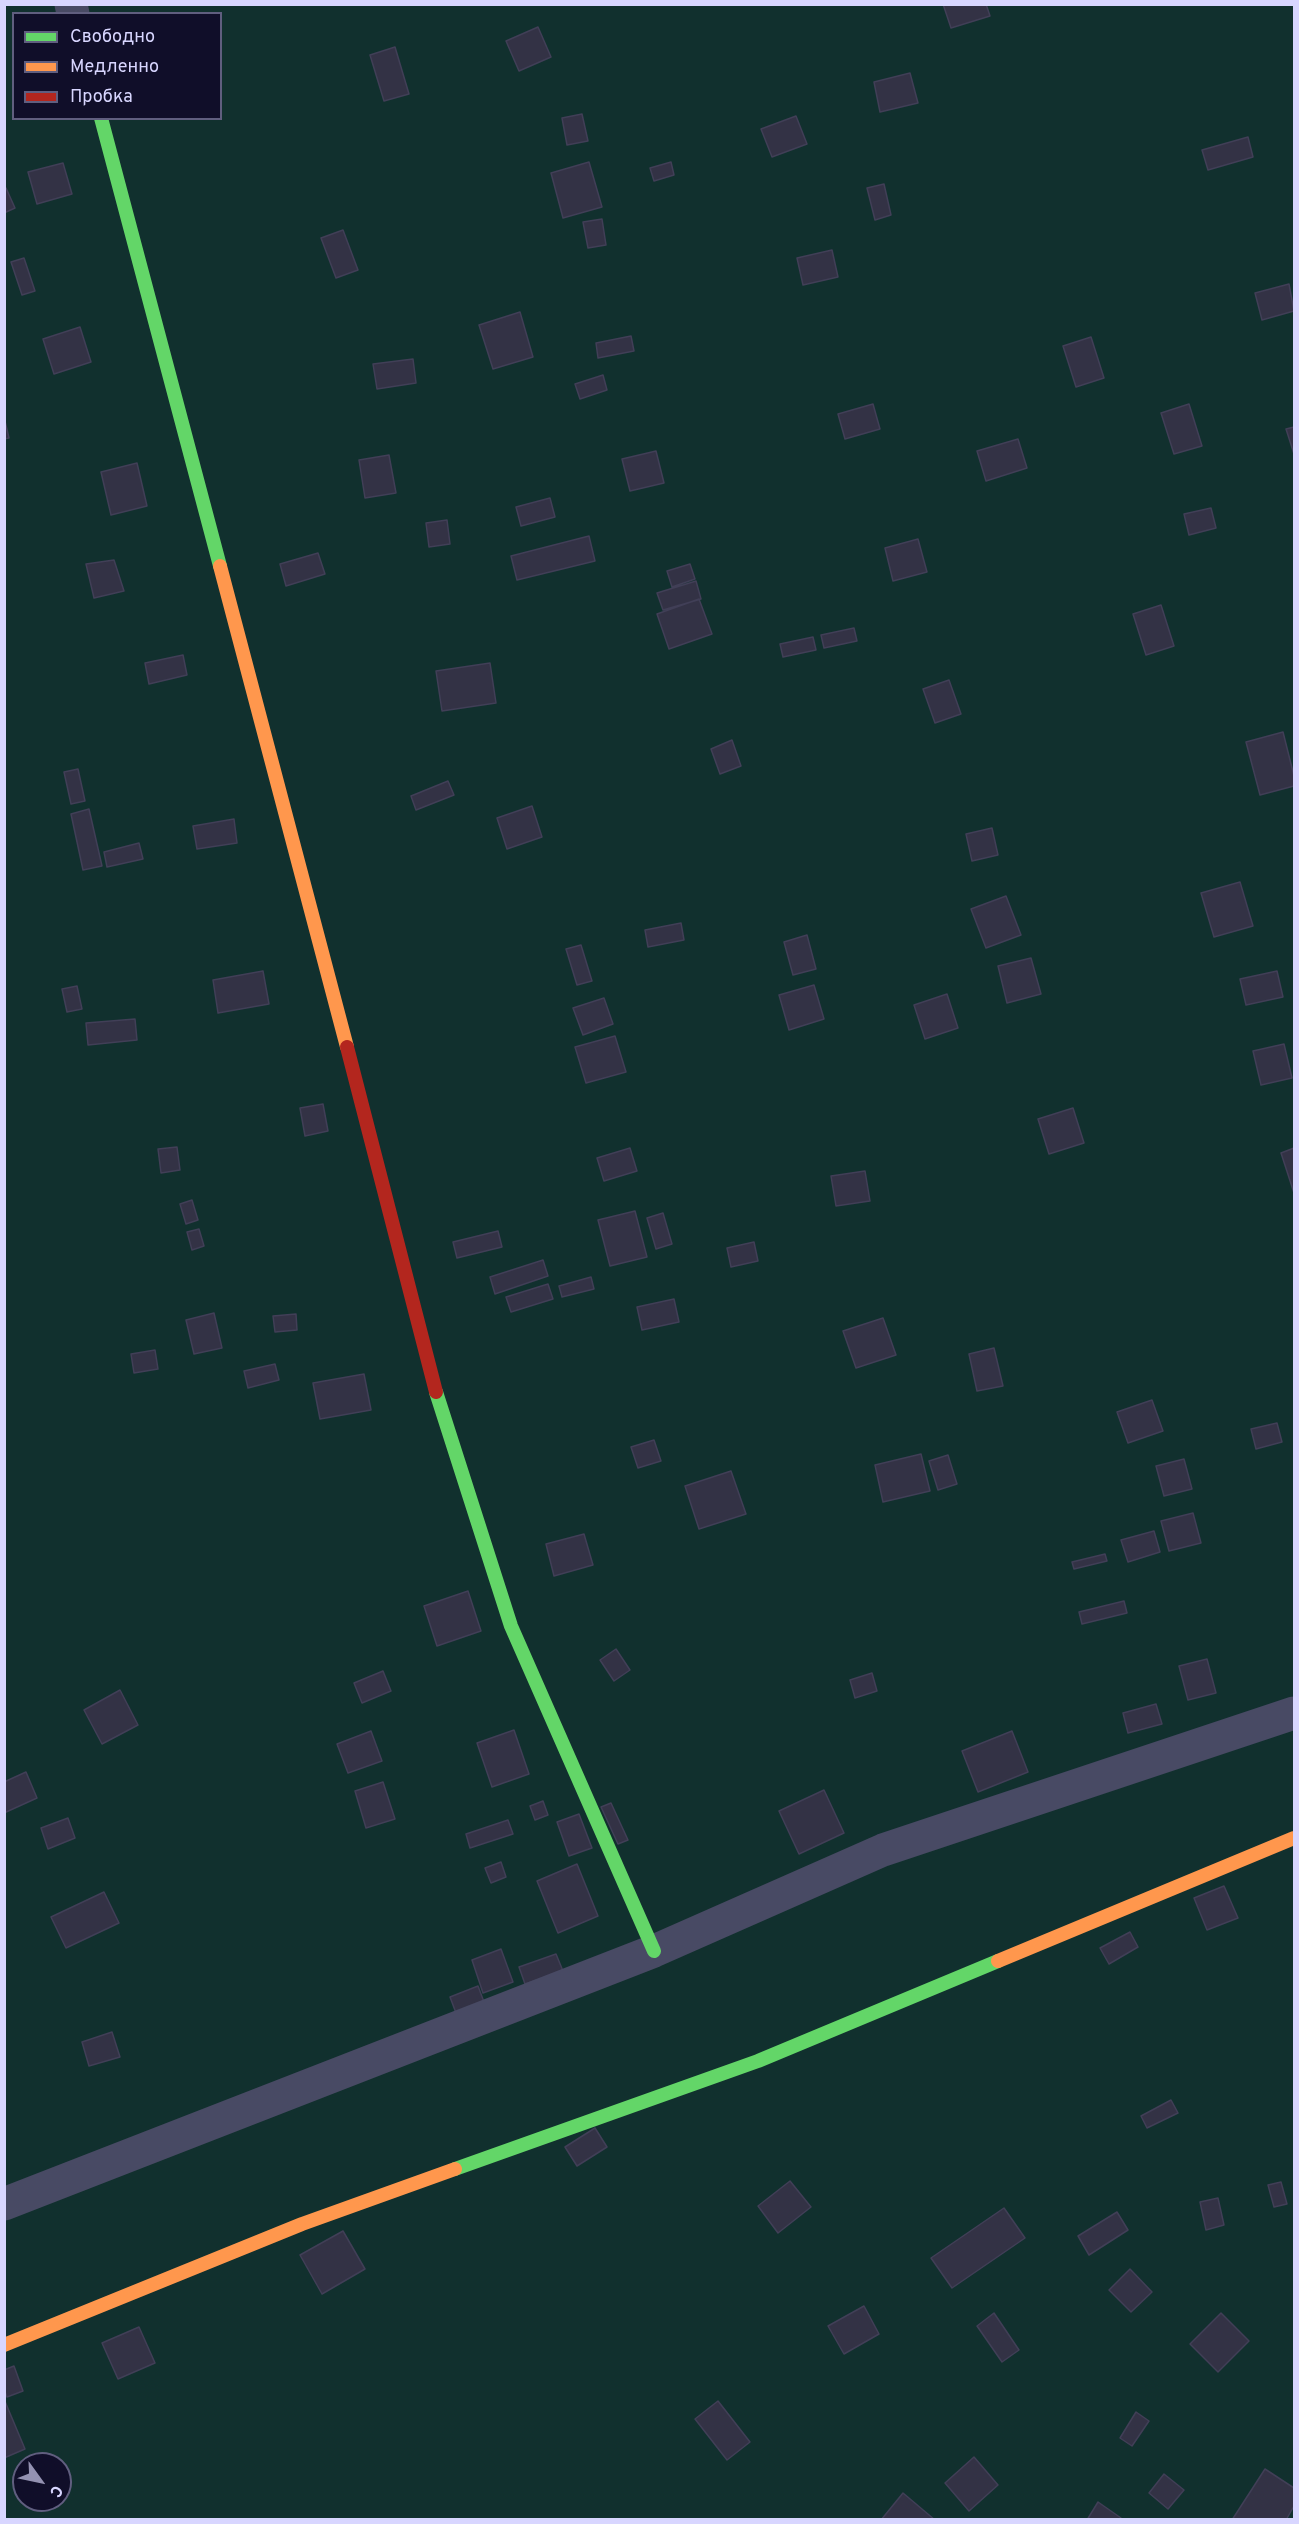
<!DOCTYPE html>
<html>
<head>
<meta charset="utf-8">
<style>
  body { margin:0 }
  #map { position:relative; width:1299px; height:2524px; overflow:hidden; background:#151423; font-family:Overpass,sans-serif }
  canvas { display:block }
  .frame { position:absolute; inset:0; border:6px solid #d8d6ff; pointer-events:none }
  .legend { position:absolute; left:12px; top:12px; width:210px; height:108px; box-sizing:border-box; background:#100e29; border:2px solid #605e7f; margin:0; padding:8px 10px; list-style:none; font-size:18px; color:#d8d6ff }
  .legend li { display:flex; align-items:center; gap:12px; height:30px }
  .legend b { width:30px; border:2px solid #605e7f }
  .north { position:absolute; left:12px; top:2452px; width:60px; height:60px; box-sizing:border-box; background:#100e29; border:2px solid #605e7f; border-radius:50%; rotate:123deg; font-size:16px; font-weight:700; line-height:24px; text-align:center; color:#d8d6ff }
  .north::after { content:''; display:block; margin:auto; width:21px; height:27px; background:#9492b2; clip-path:polygon(50% 0,100% 100%,50% 72%,0 100%) }
</style>
</head>
<body>
<div id="map">
<canvas width="1299" height="2524"></canvas>
<div class="frame"></div>
<ul class="legend">
<li><b style="height:8px;background:#63d668"></b>Свободно</li>
<li><b style="height:8px;background:#ff974d"></b>Медленно</li>
<li><b style="height:8px;background:#b3261e"></b>Пробка</li>
</ul>
<div class="north">С</div>
</div>
<script>
const ctx = document.querySelector('canvas').getContext('2d');
ctx.lineJoin = 'round';
function fillPath(path, color) {
  ctx.fillStyle = color;
  ctx.fill(path, 'evenodd');
}
function trace(path, color, width, dash) {
  ctx.strokeStyle = color;
  ctx.lineWidth = width;
  ctx.lineCap = dash ? 'butt' : 'round';
  ctx.setLineDash(dash || []);
  ctx.stroke(path);
}
fillPath(new Path2D(`
  M 5,5 L 1294,5 L 1294,2519 L 5,2519 ZM 14,14 L 220,14 L 220,118 L 14,118 ZM 24,2464 L 60,2464 L 60,2500 L 24,2500 Z`), '#11302e');
const building = new Path2D(`
  M 943,4 L 986,4 L 990,16 L 951,28 Z
  M 538,27 L 551,57 L 519,71 L 506,41 Z
  M 395,47 L 409,94 L 384,101 L 370,55 Z
  M 910,73 L 918,103 L 880,112 L 874,82 Z
  M 582,114 L 588,141 L 567,145 L 562,118 Z
  M 796,116 L 807,144 L 772,157 L 761,129 Z
  M 1248,137 L 1253,157 L 1208,170 L 1202,150 Z
  M 589,162 L 602,207 L 563,218 L 551,173 Z
  M 671,162 L 674,175 L 654,181 L 650,168 Z
  M 63,163 L 72,194 L 37,204 L 28,172 Z
  M 884,184 L 891,215 L 875,220 L 867,188 Z
  M 6,188 L 15,208 L 4,213 L 4,189 Z
  M 602,219 L 606,245 L 588,248 L 583,222 Z
  M 343,230 L 358,270 L 336,278 L 321,238 Z
  M 832,250 L 838,277 L 803,285 L 797,258 Z
  M 24,258 L 35,291 L 22,295 L 11,262 Z
  M 1289,284 L 1294,311 L 1262,320 L 1255,293 Z
  M 520,312 L 533,357 L 493,369 L 479,325 Z
  M 80,327 L 91,362 L 54,374 L 43,339 Z
  M 631,336 L 634,351 L 598,358 L 596,343 Z
  M 1091,337 L 1104,378 L 1076,387 L 1063,346 Z
  M 413,359 L 416,383 L 377,389 L 373,364 Z
  M 603,375 L 607,390 L 580,399 L 575,384 Z
  M 873,404 L 880,429 L 845,439 L 838,414 Z
  M 1189,404 L 1202,446 L 1174,454 L 1161,413 Z
  M 4,417 L 9,438 L 4,439 Z
  M 1294,427 L 1294,454 L 1286,429 Z
  M 1018,439 L 1027,468 L 986,481 L 977,451 Z
  M 656,451 L 664,483 L 630,491 L 622,459 Z
  M 389,455 L 396,493 L 365,498 L 359,460 Z
  M 137,463 L 147,506 L 111,515 L 101,472 Z
  M 550,498 L 555,517 L 521,526 L 516,507 Z
  M 1211,508 L 1216,528 L 1189,535 L 1184,514 Z
  M 447,520 L 450,544 L 429,547 L 426,523 Z
  M 589,536 L 595,561 L 517,580 L 511,556 Z
  M 918,539 L 927,572 L 893,581 L 885,548 Z
  M 318,553 L 325,574 L 286,586 L 280,564 Z
  M 114,560 L 124,591 L 94,598 L 86,564 Z
  M 690,564 L 695,579 L 672,587 L 667,571 Z
  M 696,581 L 701,599 L 663,610 L 657,593 Z
  M 699,599 L 712,634 L 669,649 L 657,614 Z
  M 1161,605 L 1174,646 L 1146,655 L 1133,614 Z
  M 854,628 L 857,641 L 824,648 L 821,635 Z
  M 813,637 L 816,650 L 783,657 L 780,644 Z
  M 183,655 L 187,675 L 149,684 L 145,663 Z
  M 490,663 L 496,703 L 442,711 L 436,671 Z
  M 949,680 L 961,714 L 935,723 L 923,689 Z
  M 1283,732 L 1294,776 L 1294,786 L 1260,795 L 1246,742 Z
  M 732,740 L 741,766 L 720,774 L 711,749 Z
  M 78,769 L 85,801 L 71,804 L 64,772 Z
  M 448,781 L 454,795 L 416,810 L 411,796 Z
  M 532,806 L 542,837 L 507,849 L 497,818 Z
  M 89,809 L 102,866 L 83,870 L 71,814 Z
  M 234,819 L 237,843 L 197,849 L 193,826 Z
  M 992,828 L 998,855 L 972,861 L 966,834 Z
  M 139,843 L 143,859 L 107,867 L 104,852 Z
  M 1240,882 L 1253,926 L 1214,937 L 1201,893 Z
  M 1006,896 L 1021,935 L 986,948 L 971,909 Z
  M 681,923 L 684,940 L 648,947 L 645,930 Z
  M 807,935 L 816,969 L 793,975 L 784,942 Z
  M 581,945 L 592,981 L 577,985 L 566,949 Z
  M 1031,958 L 1041,994 L 1007,1003 L 998,966 Z
  M 263,971 L 269,1004 L 218,1013 L 213,980 Z
  M 1277,971 L 1283,997 L 1246,1005 L 1240,979 Z
  M 814,985 L 824,1019 L 789,1030 L 779,995 Z
  M 77,986 L 82,1009 L 67,1012 L 62,989 Z
  M 947,994 L 958,1028 L 925,1039 L 914,1005 Z
  M 604,998 L 613,1024 L 583,1035 L 573,1008 Z
  M 135,1019 L 137,1040 L 88,1045 L 86,1023 Z
  M 615,1036 L 626,1072 L 586,1083 L 575,1047 Z
  M 1284,1044 L 1292,1078 L 1261,1085 L 1253,1051 Z
  M 323,1104 L 328,1131 L 305,1136 L 300,1108 Z
  M 1073,1108 L 1084,1143 L 1049,1154 L 1038,1119 Z
  M 177,1147 L 180,1170 L 161,1173 L 158,1149 Z
  M 630,1148 L 637,1171 L 604,1181 L 597,1158 Z
  M 1294,1148 L 1294,1193 L 1281,1153 Z
  M 865,1171 L 870,1201 L 836,1206 L 831,1176 Z
  M 192,1200 L 198,1220 L 186,1224 L 180,1204 Z
  M 635,1211 L 647,1257 L 610,1266 L 598,1220 Z
  M 663,1213 L 672,1244 L 656,1249 L 647,1218 Z
  M 199,1229 L 204,1246 L 192,1250 L 187,1232 Z
  M 498,1231 L 502,1247 L 457,1258 L 453,1242 Z
  M 754,1242 L 758,1261 L 731,1267 L 727,1248 Z
  M 543,1260 L 548,1276 L 495,1294 L 490,1277 Z
  M 591,1277 L 594,1289 L 562,1297 L 559,1286 Z
  M 548,1284 L 553,1299 L 511,1312 L 506,1297 Z
  M 674,1299 L 679,1322 L 642,1330 L 637,1307 Z
  M 214,1313 L 222,1348 L 194,1354 L 186,1320 Z
  M 296,1314 L 297,1330 L 275,1332 L 273,1316 Z
  M 883,1318 L 896,1355 L 856,1368 L 843,1331 Z
  M 994,1348 L 1003,1386 L 977,1391 L 969,1354 Z
  M 155,1350 L 158,1369 L 134,1373 L 131,1354 Z
  M 275,1364 L 279,1380 L 248,1388 L 244,1371 Z
  M 364,1374 L 371,1410 L 320,1419 L 313,1383 Z
  M 1152,1400 L 1163,1431 L 1128,1443 L 1117,1412 Z
  M 1277,1423 L 1282,1442 L 1256,1449 L 1251,1429 Z
  M 654,1440 L 661,1461 L 638,1468 L 631,1447 Z
  M 921,1454 L 930,1491 L 883,1502 L 875,1465 Z
  M 948,1455 L 957,1484 L 938,1490 L 929,1461 Z
  M 1184,1459 L 1192,1489 L 1164,1496 L 1156,1466 Z
  M 731,1471 L 746,1514 L 699,1529 L 685,1486 Z
  M 1193,1513 L 1201,1543 L 1169,1551 L 1161,1521 Z
  M 1154,1531 L 1160,1552 L 1128,1562 L 1121,1540 Z
  M 584,1534 L 593,1565 L 554,1576 L 546,1544 Z
  M 1105,1554 L 1107,1561 L 1074,1569 L 1072,1562 Z
  M 468,1591 L 481,1631 L 437,1646 L 424,1606 Z
  M 1124,1601 L 1127,1613 L 1082,1624 L 1079,1612 Z
  M 616,1649 L 630,1670 L 614,1681 L 600,1660 Z
  M 1207,1659 L 1216,1693 L 1188,1700 L 1179,1666 Z
  M 383,1671 L 391,1691 L 362,1703 L 354,1683 Z
  M 872,1673 L 877,1691 L 855,1698 L 850,1680 Z
  M 120,1690 L 138,1725 L 102,1744 L 84,1710 Z
  M 1156,1704 L 1162,1724 L 1128,1733 L 1123,1713 Z
  M 514,1730 L 529,1774 L 492,1787 L 477,1743 Z
  M 371,1731 L 382,1761 L 348,1773 L 337,1744 Z
  M 1012,1731 L 1028,1772 L 978,1792 L 962,1751 Z
  M 26,1772 L 37,1798 L 4,1813 L 4,1782 Z
  M 383,1782 L 395,1819 L 366,1828 L 355,1791 Z
  M 824,1790 L 844,1833 L 799,1854 L 779,1811 Z
  M 543,1801 L 548,1815 L 535,1820 L 530,1806 Z
  M 611,1803 L 628,1840 L 618,1844 L 601,1807 Z
  M 579,1814 L 592,1848 L 569,1856 L 557,1822 Z
  M 68,1818 L 75,1838 L 48,1849 L 41,1828 Z
  M 508,1820 L 513,1834 L 470,1848 L 466,1834 Z
  M 501,1862 L 506,1877 L 491,1883 L 485,1868 Z
  M 577,1864 L 598,1916 L 558,1933 L 537,1881 Z
  M 1224,1886 L 1238,1918 L 1207,1930 L 1194,1898 Z
  M 104,1892 L 119,1923 L 66,1948 L 51,1917 Z
  M 1130,1932 L 1138,1947 L 1109,1964 L 1100,1948 Z
  M 501,1949 L 513,1982 L 483,1993 L 472,1960 Z
  M 556,1954 L 563,1971 L 525,1984 L 519,1967 Z
  M 478,1986 L 484,2002 L 456,2013 L 450,1997 Z
  M 112,2032 L 120,2057 L 89,2066 L 82,2042 Z
  M 1171,2100 L 1178,2113 L 1147,2128 L 1141,2116 Z
  M 595,2128 L 607,2147 L 577,2166 L 565,2147 Z
  M 790,2181 L 811,2207 L 778,2233 L 758,2206 Z
  M 1281,2182 L 1287,2204 L 1274,2207 L 1268,2185 Z
  M 1218,2198 L 1224,2225 L 1206,2230 L 1200,2202 Z
  M 1004,2208 L 1025,2238 L 952,2288 L 931,2258 Z
  M 1117,2212 L 1128,2230 L 1089,2255 L 1078,2236 Z
  M 343,2231 L 365,2269 L 322,2294 L 300,2255 Z
  M 1130,2269 L 1152,2292 L 1131,2312 L 1109,2290 Z
  M 864,2306 L 879,2334 L 844,2354 L 828,2326 Z
  M 994,2313 L 1019,2350 L 1002,2362 L 977,2326 Z
  M 1221,2313 L 1249,2341 L 1218,2372 L 1190,2344 Z
  M 139,2327 L 155,2363 L 118,2379 L 102,2343 Z
  M 14,2366 L 23,2391 L 7,2397 L 4,2389 L 4,2370 Z
  M 4,2399 L 25,2449 L 4,2458 Z
  M 718,2401 L 750,2442 L 727,2460 L 695,2419 Z
  M 1136,2412 L 1149,2421 L 1132,2446 L 1120,2438 Z
  M 974,2457 L 998,2485 L 969,2511 L 945,2483 Z
  M 1265,2469 L 1294,2488 L 1294,2506 L 1286,2520 L 1232,2520 Z
  M 1164,2474 L 1184,2490 L 1168,2509 L 1149,2493 Z
  M 903,2493 L 935,2520 L 881,2520 Z
  M 1098,2502 L 1121,2518 L 1120,2520 L 1087,2520 Z`);
fillPath(building, '#333245');
trace(building, '#413f57', 1.5);
trace(new Path2D(`
  M 71,4 L 73,14
  M 4,2204 L 654,1951 L 883,1850 L 1294,1713`), '#484a64', 33);
trace(new Path2D(`
  M 101,118 L 220,566
  M 436,1392 L 511,1626 L 654,1951
  M 455,2169 L 758,2061 L 998,1961`), '#63d668', 14);
trace(new Path2D(`
  M 220,566 L 347,1047
  M 998,1961 L 1294,1838
  M 4,2345 L 302,2224 L 455,2169`), '#ff974d', 14);
trace(new Path2D(`
  M 347,1047 L 436,1392`), '#b3261e', 14);
</script>
</body>
</html>
